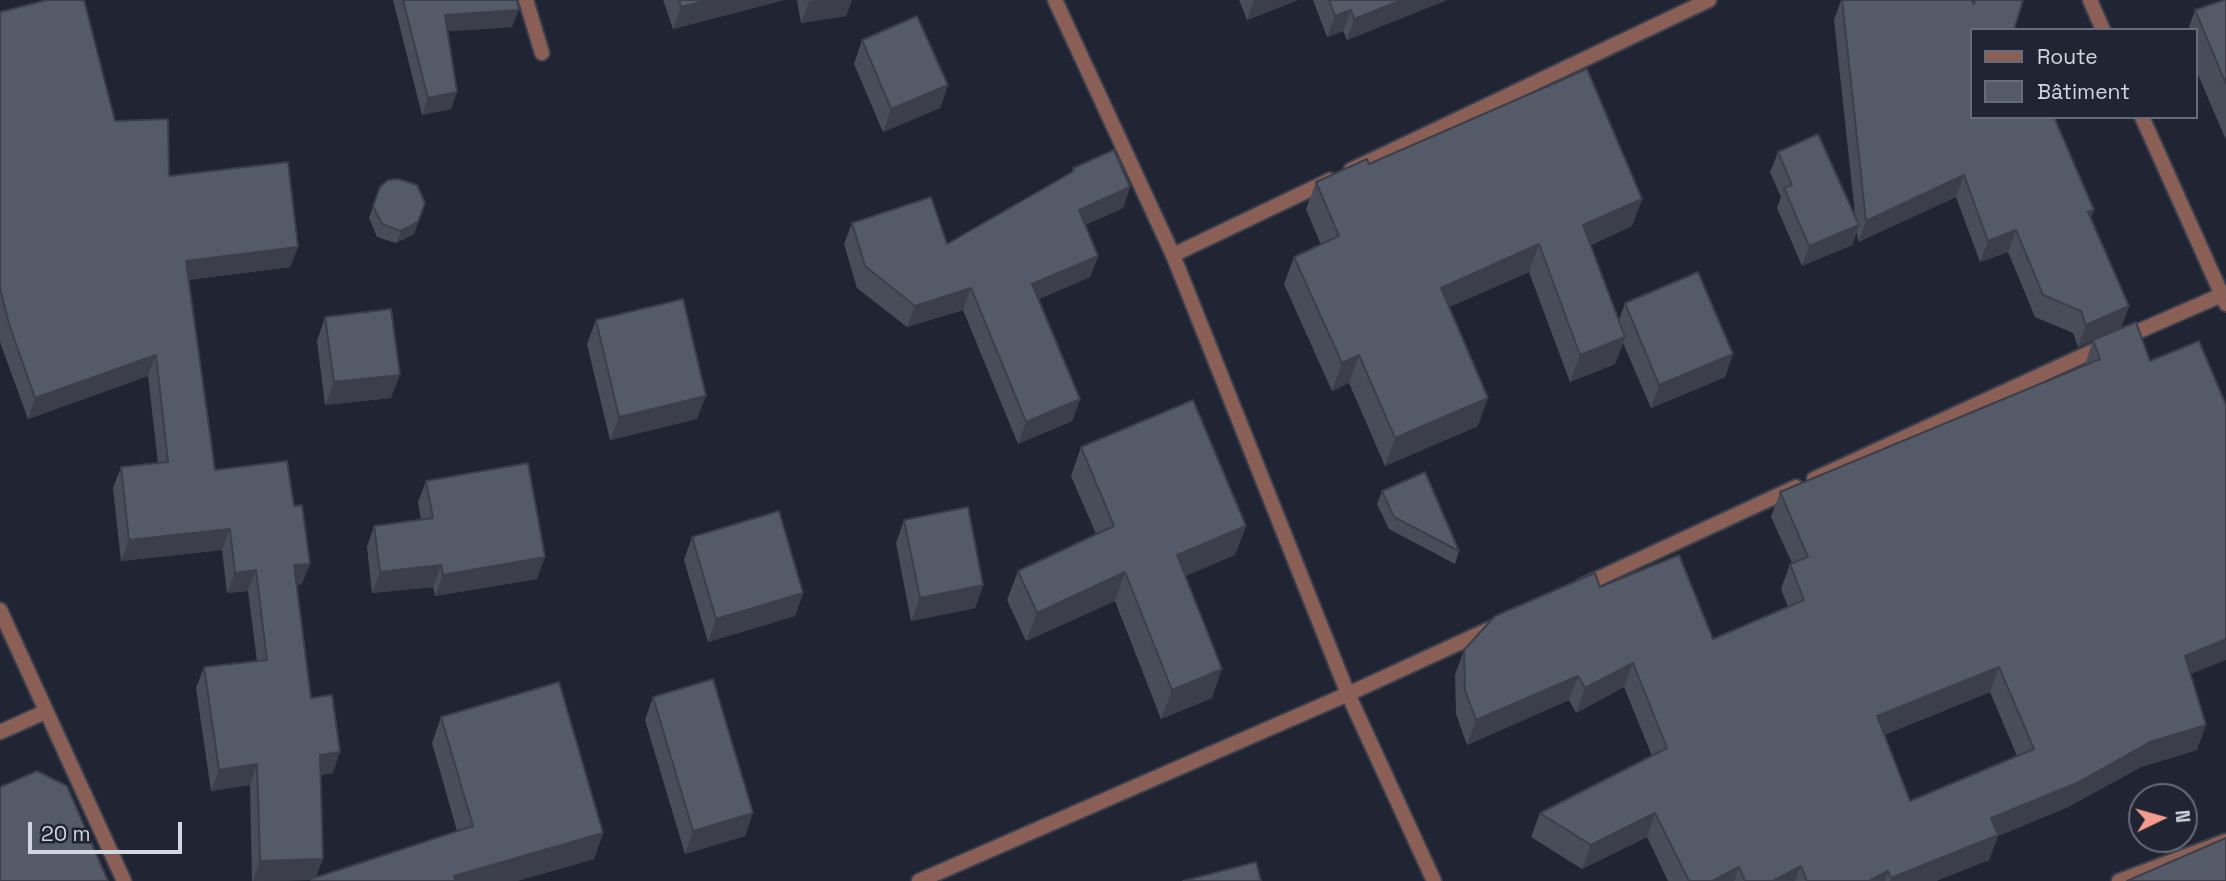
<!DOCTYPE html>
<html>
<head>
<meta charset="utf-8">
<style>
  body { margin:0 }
  #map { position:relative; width:2226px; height:881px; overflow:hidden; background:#212533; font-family:"Space Grotesk",sans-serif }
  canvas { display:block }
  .legend { position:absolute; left:1970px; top:28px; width:228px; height:91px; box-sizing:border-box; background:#212533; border:2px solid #686c78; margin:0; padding:9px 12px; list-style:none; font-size:21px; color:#d2d6df }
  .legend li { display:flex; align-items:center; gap:14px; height:35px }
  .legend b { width:35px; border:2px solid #686c78 }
  .north { position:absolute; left:2128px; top:783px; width:70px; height:70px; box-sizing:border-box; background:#212533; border:2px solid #686c78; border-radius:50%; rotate:85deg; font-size:19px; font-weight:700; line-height:28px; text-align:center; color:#d2d6df }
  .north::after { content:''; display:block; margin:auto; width:24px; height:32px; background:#f49d8c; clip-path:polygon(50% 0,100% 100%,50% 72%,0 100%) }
  .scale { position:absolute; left:28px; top:822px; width:154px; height:32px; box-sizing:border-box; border:4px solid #d2d6df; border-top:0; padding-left:9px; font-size:21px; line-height:24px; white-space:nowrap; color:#d2d6df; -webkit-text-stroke:5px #212533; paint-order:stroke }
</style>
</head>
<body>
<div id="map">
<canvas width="2226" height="881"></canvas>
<ul class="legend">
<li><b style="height:9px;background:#8a5f56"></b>Route</li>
<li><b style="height:19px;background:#555a69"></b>Bâtiment</li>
</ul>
<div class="north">N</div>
<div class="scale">20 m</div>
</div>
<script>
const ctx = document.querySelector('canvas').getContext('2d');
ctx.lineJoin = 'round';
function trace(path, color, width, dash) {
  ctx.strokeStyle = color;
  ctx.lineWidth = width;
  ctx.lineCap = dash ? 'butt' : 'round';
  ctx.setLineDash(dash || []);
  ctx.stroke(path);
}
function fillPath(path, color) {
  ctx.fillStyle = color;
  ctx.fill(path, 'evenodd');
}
const minor = new Path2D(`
  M 526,0 L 542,53
  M 2090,0 L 2103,30
  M 2142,117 L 2226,304
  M 1351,170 L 1709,0
  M 1173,255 L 1330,180
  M 2123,338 L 2226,293
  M 1814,479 L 2104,346
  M 1582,586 L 1796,487
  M 0,610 L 124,881
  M 0,732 L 45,712
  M 919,881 L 1348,694 L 1494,627`);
const tertiary = new Path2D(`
  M 1055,0 L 1173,255 L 1348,694 L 1434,881
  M 2119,881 L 2226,841`);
trace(minor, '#3d414f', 18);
trace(tertiary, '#3d414f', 18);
trace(minor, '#8a5f56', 14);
trace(tertiary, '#8a5f56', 14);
fillPath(new Path2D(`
  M 393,0 L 517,0 L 512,27 L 448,31 L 451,109 L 422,115 Z
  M 663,0 L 784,0 L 673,29 Z
  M 797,0 L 852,0 L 846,16 L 801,23 Z
  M 1239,0 L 1298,0 L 1247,20 Z
  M 1313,0 L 1447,0 L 1347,40 L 1343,31 L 1327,37 Z
  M 1841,0 L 1972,0 L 1973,3 L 1974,0 L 2023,0 L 1972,30 L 2091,219 L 2129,306 L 2121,328 L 2078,347 L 2073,333 L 2035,317 L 2008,252 L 1980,262 L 1956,197 L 1858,242 L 1857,232 L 1852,245 L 1802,266 L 1777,208 L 1781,197 L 1770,172 L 1778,152 L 1855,214 L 1834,20 Z
  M 2226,0 L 2226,140 L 2196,70 L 2196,30 L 2188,30 L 2195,10 Z
  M 0,12 L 115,121 L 169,176 L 298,247 L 290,267 L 189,280 L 215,470 L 302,584 L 297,585 L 311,698 L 333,773 L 321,775 L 316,878 L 457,831 L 432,743 L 441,717 L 603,833 L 594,859 L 517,881 L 311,881 L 311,880 L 252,881 L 250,785 L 211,791 L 196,688 L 204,667 L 257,661 L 248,591 L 227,593 L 222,550 L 121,561 L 113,488 L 121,467 L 158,463 L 148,376 L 28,419 L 1,345 L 0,340 Z
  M 862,40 L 948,85 L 940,108 L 883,132 L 854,64 Z
  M 1369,164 L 1642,199 L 1632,226 L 1591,245 L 1619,320 L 1625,303 L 1733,354 L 1725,377 L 1651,408 L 1623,343 L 1615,364 L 1570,382 L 1529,272 L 1449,307 L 1478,426 L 1385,466 L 1349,383 L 1332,391 L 1284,284 L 1294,257 L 1321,245 L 1306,209 L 1316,182 Z
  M 1073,168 L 1130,187 L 1123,208 L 1085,225 L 1098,256 L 1090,277 L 1039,299 L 1080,399 L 1072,421 L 1018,444 L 963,310 L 907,327 L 857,288 L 844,244 L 852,223 L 947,244 L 1072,172 Z
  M 380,187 L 425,203 L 414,234 L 396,243 L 377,237 L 369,218 Z
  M 325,317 L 391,398 L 325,405 L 317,341 Z
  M 596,320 L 697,419 L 610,440 L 587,344 Z
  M 2136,322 L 2190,674 L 2197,750 L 2141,767 L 2068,807 L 1998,836 L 1989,860 L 1936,881 L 1668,881 L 1647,837 L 1582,869 L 1531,837 L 1540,813 L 1652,756 L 1624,687 L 1576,713 L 1569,700 L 1467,745 L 1456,714 L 1455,675 L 1464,650 L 1600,587 L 1713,639 L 1788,607 L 1781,589 L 1790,564 L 1792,563 L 1771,517 L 1780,492 L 2085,365 L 2093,340 ZM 1990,692 L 2017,756 L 1910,801 L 1884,735 Z
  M 1081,447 L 1246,526 L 1235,555 L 1185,576 L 1212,698 L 1161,719 L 1115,601 L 1026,641 L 1007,600 L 1018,571 L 1096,534 L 1071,476 Z
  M 426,481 L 537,579 L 435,596 L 433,587 L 372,593 L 367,547 L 374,526 L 421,520 L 418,502 Z
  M 1382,491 L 1459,551 L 1455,564 L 1389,529 L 1377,504 Z
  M 904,520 L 983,585 L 975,608 L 911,621 L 896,543 Z
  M 692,537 L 803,593 L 795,616 L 708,642 L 684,560 Z
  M 653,697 L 745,836 L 685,854 L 645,720 Z`), '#494d5a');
fillPath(new Path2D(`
  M 708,0 L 784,0 L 673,29 L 681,7 Z
  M 815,0 L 852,0 L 846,16 L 801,23 L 809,1 Z
  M 1254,0 L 1298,0 L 1247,20 Z
  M 1402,0 L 1447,0 L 1347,40 L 1354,19 Z
  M 519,10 L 512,27 L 439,32 L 445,15 Z
  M 1351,10 L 1343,31 L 1327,37 L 1335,16 Z
  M 948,85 L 940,108 L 883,132 L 891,109 Z
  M 457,92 L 451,109 L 422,115 L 428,98 Z
  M 1964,175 L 1956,197 L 1858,242 L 1866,221 Z
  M 1130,187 L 1123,208 L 1071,231 L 1079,210 Z
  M 1642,199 L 1632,226 L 1573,252 L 1583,225 Z
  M 2094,210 L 2086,231 L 2088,212 Z
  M 418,222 L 414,234 L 396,243 L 401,231 Z
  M 1859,225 L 1852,245 L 1802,266 L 1809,246 Z
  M 2016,230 L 2008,252 L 1980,262 L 1988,241 Z
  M 1539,244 L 1529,272 L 1431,315 L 1441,288 Z
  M 298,247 L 290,267 L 178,281 L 186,261 Z
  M 1098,256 L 1090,277 L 1025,305 L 1032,284 Z
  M 971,288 L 963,310 L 907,327 L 915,306 Z
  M 2129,306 L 2121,328 L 2078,347 L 2086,325 Z
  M 1625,337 L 1615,364 L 1570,382 L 1580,355 Z
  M 1733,354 L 1725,377 L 1651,408 L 1659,385 Z
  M 156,355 L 148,376 L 28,419 L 35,398 Z
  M 1359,355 L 1349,383 L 1332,391 L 1342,363 Z
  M 400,375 L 391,398 L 325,405 L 334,382 Z
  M 706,396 L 697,419 L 610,440 L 619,417 Z
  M 1488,398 L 1478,426 L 1385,466 L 1395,438 Z
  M 1080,399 L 1072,421 L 1018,444 L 1026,422 Z
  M 1246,526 L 1235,555 L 1166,584 L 1177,555 Z
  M 230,529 L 222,550 L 121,561 L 129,540 Z
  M 545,557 L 537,579 L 435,596 L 443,575 Z
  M 310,564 L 302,584 L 287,586 L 294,565 Z
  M 441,565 L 433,587 L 372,593 L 380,572 Z
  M 256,570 L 248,591 L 227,593 L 235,573 Z
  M 1125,572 L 1115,601 L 1026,641 L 1037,613 Z
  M 983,585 L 975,608 L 911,621 L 920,598 Z
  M 803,593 L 795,616 L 708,642 L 716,619 Z
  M 2226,639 L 2226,660 L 2176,680 L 2185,656 Z
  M 1633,663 L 1624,687 L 1576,713 L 1585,688 Z
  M 1999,667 L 1990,692 L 1868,741 L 1877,716 Z
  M 1222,669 L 1212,698 L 1161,719 L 1172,690 Z
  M 1578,676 L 1569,700 L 1467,745 L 1476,720 Z
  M 2206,725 L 2197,750 L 2141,767 L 2068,807 L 1998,836 L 1989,860 L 1936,881 L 1890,881 L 1891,878 L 1991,818 L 2150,742 Z
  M 340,752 L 333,773 L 313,776 L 320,755 Z
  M 257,764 L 250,785 L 211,791 L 219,770 Z
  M 753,813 L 745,836 L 685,854 L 693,831 Z
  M 1655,813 L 1647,837 L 1582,869 L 1591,845 Z
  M 603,833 L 594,859 L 517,881 L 452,881 L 454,876 Z
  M 323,859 L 315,880 L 253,881 L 260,861 Z
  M 1801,866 L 1795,881 L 1773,881 Z
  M 1739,867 L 1734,881 L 1712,881 Z
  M 1888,871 L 1885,881 L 1869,881 Z`), '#3c3f4a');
const building = new Path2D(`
  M 47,0 L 84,0 L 115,121 L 168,119 L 169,176 L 288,162 L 298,247 L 186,261 L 215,470 L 287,461 L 294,506 L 302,505 L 310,564 L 294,565 L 311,698 L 332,695 L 340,752 L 320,755 L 323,859 L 260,861 L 257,764 L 219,770 L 204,667 L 267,660 L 256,570 L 235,573 L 230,529 L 129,540 L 121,467 L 168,462 L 156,355 L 35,398 L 9,324 L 0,288 L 0,12 Z
  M 403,0 L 517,0 L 519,10 L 445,15 L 457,92 L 428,98 Z
  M 679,0 L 708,0 L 681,7 Z
  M 1329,0 L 1402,0 L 1354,19 L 1351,10 L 1335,16 Z
  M 1842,0 L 1972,0 L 1974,4 L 1975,0 L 2023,0 L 2014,30 L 1972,30 L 1972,117 L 2054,117 L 2094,210 L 2088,212 L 2129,306 L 2086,325 L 2081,311 L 2043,295 L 2016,230 L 1988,241 L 1964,175 L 1866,221 Z
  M 2224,0 L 2226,0 L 2226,84 L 2195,10 Z
  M 917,16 L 948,85 L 891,109 L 862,40 Z
  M 1587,69 L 1642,199 L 1583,225 L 1625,337 L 1580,355 L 1539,244 L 1441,288 L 1488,398 L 1395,438 L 1359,355 L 1342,363 L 1294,257 L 1339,236 L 1316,182 L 1367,159 L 1369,164 Z
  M 1818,134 L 1859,225 L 1809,246 L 1784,188 L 1792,185 L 1778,152 Z
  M 1114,150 L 1130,187 L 1079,210 L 1098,256 L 1032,284 L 1080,399 L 1026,422 L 971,288 L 915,306 L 865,266 L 852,223 L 931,197 L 947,244 L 1074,171 L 1073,168 Z
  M 398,179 L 417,185 L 425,203 L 418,222 L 401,231 L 382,224 L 373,206 L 380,187 L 388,180 Z
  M 1698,272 L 1733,354 L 1659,385 L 1625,303 Z
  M 683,299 L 706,396 L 619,417 L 596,320 Z
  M 391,309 L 400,375 L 334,382 L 325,317 Z
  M 2136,322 L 2150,361 L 2199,341 L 2226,405 L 2226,639 L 2185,656 L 2206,725 L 2150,742 L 2077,783 L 1991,818 L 1998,835 L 1891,878 L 1888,871 L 1869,881 L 1807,881 L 1801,866 L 1773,881 L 1745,881 L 1739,867 L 1712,881 L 1689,881 L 1655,813 L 1591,845 L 1540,813 L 1667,748 L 1633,663 L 1585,688 L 1578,676 L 1476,720 L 1465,690 L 1464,650 L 1495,616 L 1595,573 L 1600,587 L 1679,555 L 1713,639 L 1804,600 L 1790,564 L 1808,557 L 1780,492 L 2100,359 L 2093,340 ZM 1999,667 L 2034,749 L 1910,801 L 1877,716 Z
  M 1193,400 L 1246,526 L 1177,555 L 1222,669 L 1172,690 L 1125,572 L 1037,613 L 1018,571 L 1114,526 L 1081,447 Z
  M 528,463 L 545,557 L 443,575 L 441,565 L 380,572 L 374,526 L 433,518 L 426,481 Z
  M 1425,472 L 1459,551 L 1394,517 L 1382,491 Z
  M 968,507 L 983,585 L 920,598 L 904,520 Z
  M 779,511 L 803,593 L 716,619 L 692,537 Z
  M 713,679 L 753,813 L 693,831 L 653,697 Z
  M 559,682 L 603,833 L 454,876 L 455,881 L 311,881 L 311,879 L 473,826 L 441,717 Z
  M 37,771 L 67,786 L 108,881 L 0,881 L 0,787 Z
  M 2226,838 L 2226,881 L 2127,881 Z
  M 1256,862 L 1261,881 L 1183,881 Z`);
fillPath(building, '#555a69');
trace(building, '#3c3f4a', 2);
</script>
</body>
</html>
